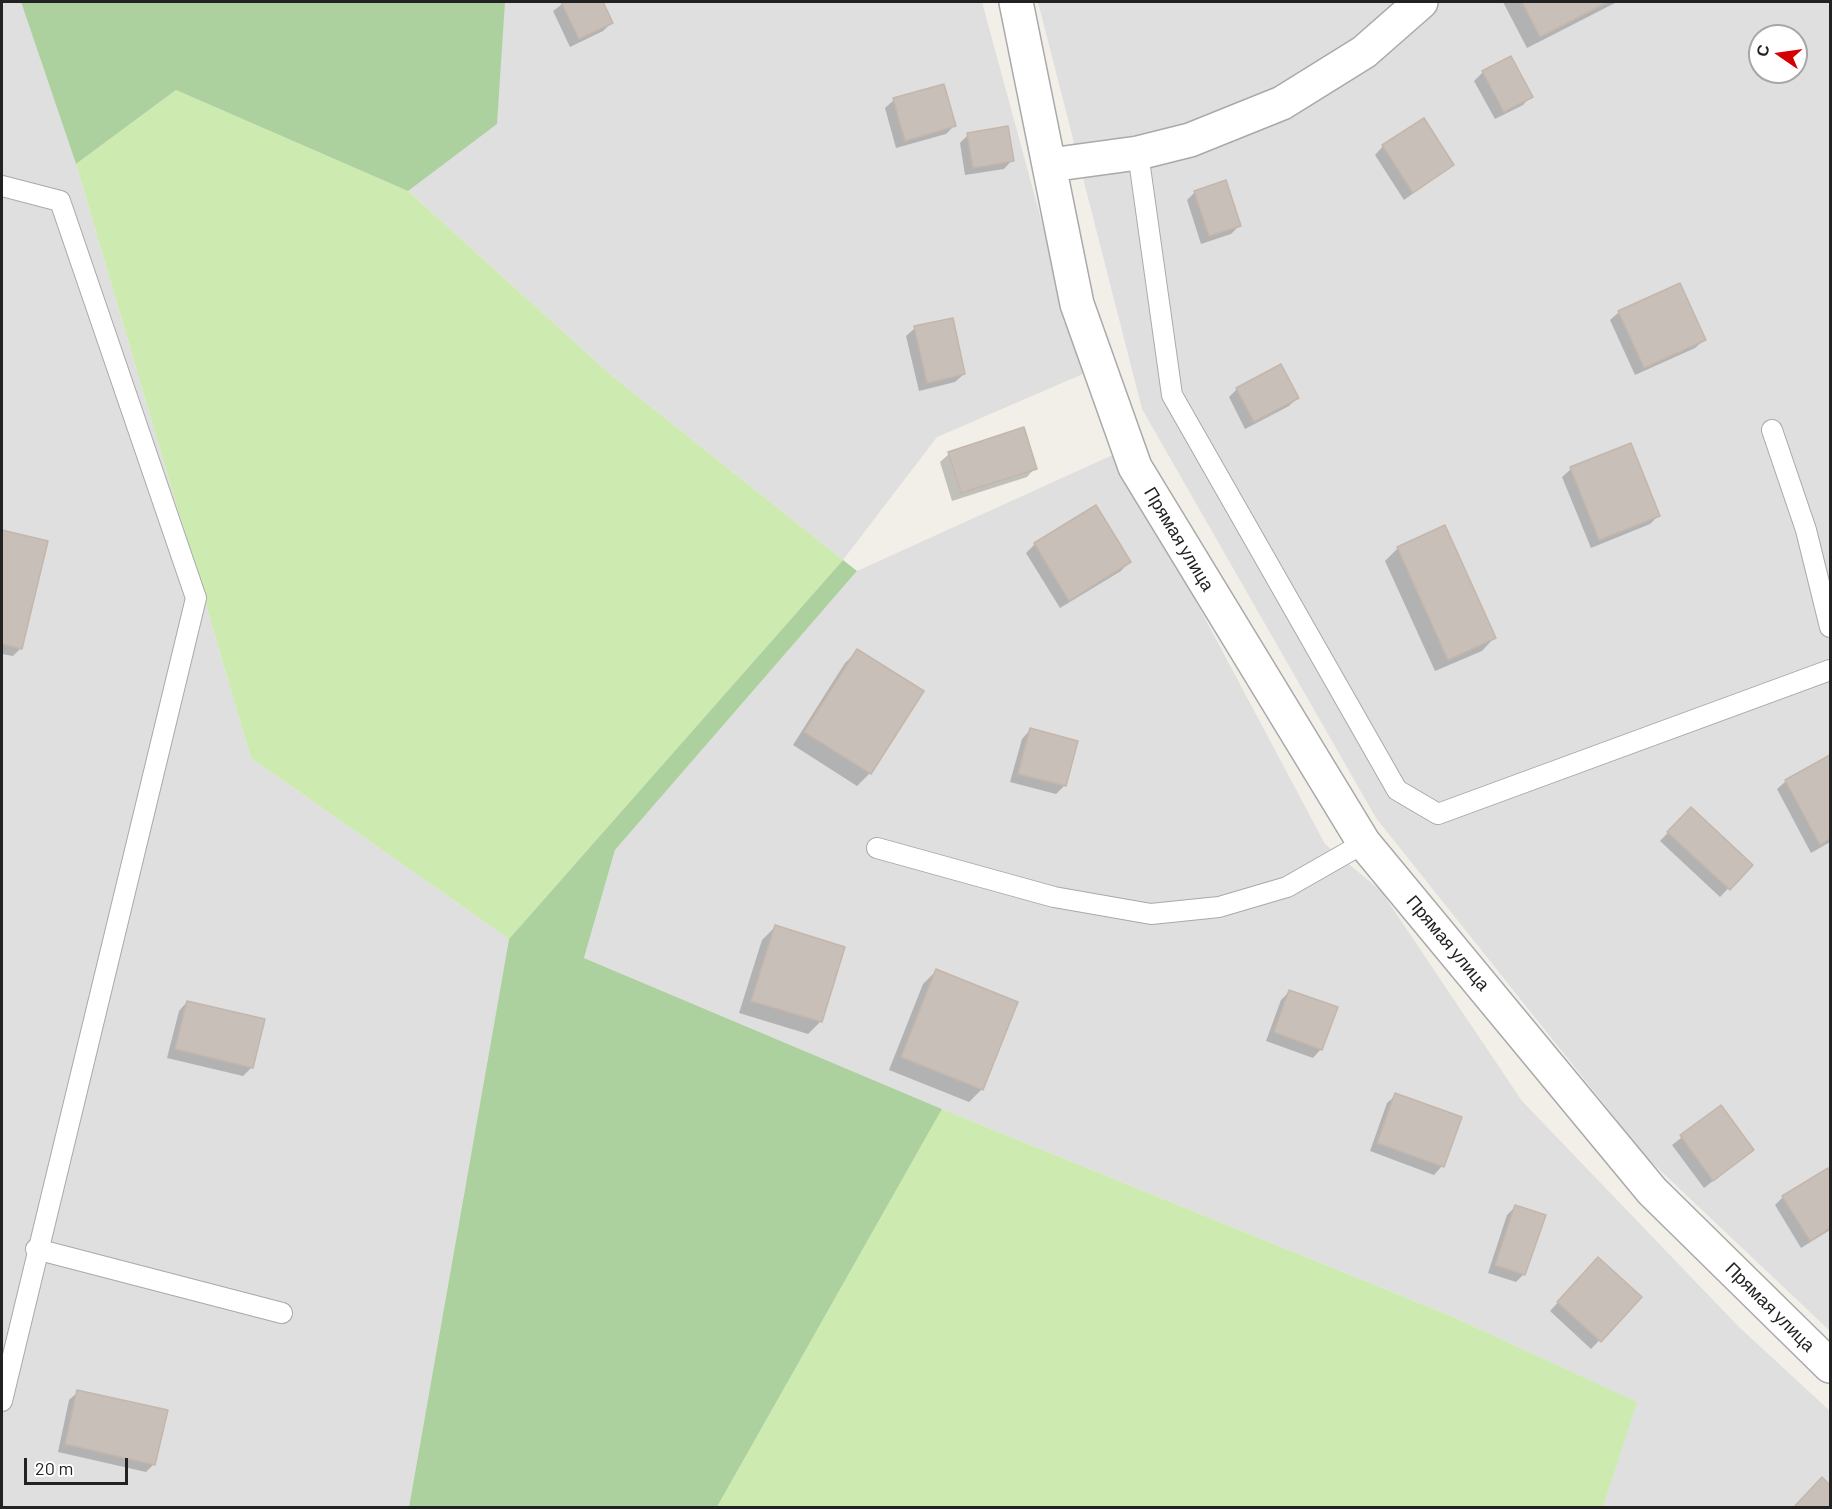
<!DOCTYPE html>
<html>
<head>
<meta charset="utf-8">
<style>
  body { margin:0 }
  #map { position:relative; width:1832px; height:1509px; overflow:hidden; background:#f2efe9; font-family:Barlow,sans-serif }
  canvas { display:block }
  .frame { position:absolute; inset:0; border:3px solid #222; pointer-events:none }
  .north { position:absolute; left:1748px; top:24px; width:60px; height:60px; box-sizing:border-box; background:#fff; border:2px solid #a7a7a7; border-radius:50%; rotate:283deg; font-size:16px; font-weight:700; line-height:24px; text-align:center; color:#222 }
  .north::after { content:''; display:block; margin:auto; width:21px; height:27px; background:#d40000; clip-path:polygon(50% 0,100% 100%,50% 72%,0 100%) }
  .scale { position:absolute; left:24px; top:1458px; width:104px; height:27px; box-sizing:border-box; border:3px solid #222; border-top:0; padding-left:8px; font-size:18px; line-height:21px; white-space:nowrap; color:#222; -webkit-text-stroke:4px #fff; paint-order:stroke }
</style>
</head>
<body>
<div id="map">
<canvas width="1832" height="1509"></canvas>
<div class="frame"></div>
<div class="north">С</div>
<div class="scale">20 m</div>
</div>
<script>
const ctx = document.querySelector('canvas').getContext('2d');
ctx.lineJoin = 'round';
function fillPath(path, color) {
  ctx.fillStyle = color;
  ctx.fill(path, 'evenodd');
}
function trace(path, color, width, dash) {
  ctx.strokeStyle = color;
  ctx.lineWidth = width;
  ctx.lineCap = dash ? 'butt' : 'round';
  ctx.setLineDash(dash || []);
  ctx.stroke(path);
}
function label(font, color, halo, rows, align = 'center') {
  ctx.font = font + ' Barlow,sans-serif';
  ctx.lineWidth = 4.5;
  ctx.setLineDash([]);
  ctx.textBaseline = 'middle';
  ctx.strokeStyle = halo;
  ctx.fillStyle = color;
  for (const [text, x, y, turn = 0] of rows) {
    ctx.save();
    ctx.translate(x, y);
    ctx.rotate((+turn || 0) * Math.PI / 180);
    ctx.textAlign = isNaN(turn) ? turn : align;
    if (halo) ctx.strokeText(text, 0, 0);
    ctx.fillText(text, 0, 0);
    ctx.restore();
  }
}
fillPath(new Path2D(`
  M 2,2 L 21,2 L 76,164 L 251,758 L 509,939 L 409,1507 L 2,1508 Z
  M 219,2 L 982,2 L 1083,374 L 937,437 L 843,560 L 611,375 L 408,191 L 176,90 Z
  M 1038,2 L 1830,2 L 1830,1331 L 1647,1158 L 1376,818 L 1142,409 ZM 1760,36 L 1796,36 L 1796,72 L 1760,72 Z
  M 1117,453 L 1325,844 L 1381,891 L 1522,1101 L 1739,1327 L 1830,1411 L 1830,1507 L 1603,1507 L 1636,1402 L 1451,1316 L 942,1109 L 584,958 L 615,850 L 857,571 Z`), '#e0dfdf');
fillPath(new Path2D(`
  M 176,90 L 408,191 L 611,375 L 843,560 L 509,939 L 251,758 L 76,164 Z
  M 942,1109 L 1451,1316 L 1637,1402 L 1603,1507 L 717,1507 Z`), '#cdebb0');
fillPath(new Path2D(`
  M 21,2 L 505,2 L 497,124 L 408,191 L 176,90 L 76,164 Z
  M 843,560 L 857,571 L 615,850 L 584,958 L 942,1109 L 717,1507 L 409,1507 L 509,939 Z`), '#add19e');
fillPath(new Path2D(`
  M 565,2 L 602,2 L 612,22 L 603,31 L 570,47 L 553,11 Z
  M 1503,2 L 1617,2 L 1527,48 Z
  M 1483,72 L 1531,96 L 1523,105 L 1495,119 L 1474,81 Z
  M 894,100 L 954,126 L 946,134 L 896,148 L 885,108 Z
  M 968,135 L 1012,160 L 1004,169 L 965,175 L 960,143 Z
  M 1383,146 L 1452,165 L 1404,200 L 1375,155 Z
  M 1195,192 L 1239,226 L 1231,234 L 1201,244 L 1187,200 Z
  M 1619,312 L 1704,340 L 1695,348 L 1635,375 L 1610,320 Z
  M 915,328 L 964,374 L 955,382 L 919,391 L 906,336 Z
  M 1237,389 L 1297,398 L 1289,406 L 1245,429 L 1229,397 Z
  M 949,454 L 1035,468 L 1027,477 L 952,501 L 940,462 Z
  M 1571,469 L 1659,515 L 1650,524 L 1591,548 L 1562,477 Z
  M 1095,507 L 1129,562 L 1121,571 L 1060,608 L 1026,553 L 1035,544 Z
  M 2,532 L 46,542 L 21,648 L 13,656 L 2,654 Z
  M 1398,548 L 1494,638 L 1482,651 L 1435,671 L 1385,561 Z
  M 858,651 L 870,773 L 857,786 L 793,745 L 845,663 Z
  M 1030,730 L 1065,785 L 1056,794 L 1010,782 L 1022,739 Z
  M 1830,757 L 1830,842 L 1811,853 L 1777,789 L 1786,781 Z
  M 1691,809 L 1751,865 L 1720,897 L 1660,841 Z
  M 775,927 L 821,1021 L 808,1034 L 739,1013 L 762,940 Z
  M 936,971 L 982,1089 L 969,1102 L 889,1070 L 923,984 Z
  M 1290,991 L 1321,1049 L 1313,1058 L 1266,1041 L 1281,1000 Z
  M 187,1002 L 252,1067 L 243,1076 L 167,1058 L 179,1011 Z
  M 1396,1095 L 1442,1166 L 1434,1175 L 1370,1151 L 1387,1103 Z
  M 1721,1107 L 1752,1150 L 1704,1188 L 1672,1145 Z
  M 1827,1170 L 1830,1176 L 1830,1230 L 1801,1248 L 1775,1205 L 1783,1197 Z
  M 1516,1206 L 1524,1274 L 1516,1282 L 1488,1273 L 1507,1215 Z
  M 1590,1268 L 1640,1298 L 1591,1349 L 1550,1311 Z
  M 78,1392 L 154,1464 L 146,1472 L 58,1452 L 69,1400 Z`), '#0003');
const building = new Path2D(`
  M 561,2 L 603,2 L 613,23 L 579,39 Z
  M 1522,2 L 1608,2 L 1540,37 Z
  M 1511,56 L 1533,97 L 1504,112 L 1482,71 Z
  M 944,84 L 956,126 L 905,141 L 893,98 Z
  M 1424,118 L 1454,165 L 1413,193 L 1382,145 Z
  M 1008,126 L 1014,161 L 973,168 L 967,133 Z
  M 1226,180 L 1241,226 L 1209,236 L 1194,191 Z
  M 1680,283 L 1706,340 L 1644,368 L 1618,311 Z
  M 953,318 L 965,374 L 927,383 L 914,326 Z
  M 1281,364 L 1299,398 L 1254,422 L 1236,388 Z
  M 1024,427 L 1037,469 L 961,493 L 948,452 Z
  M 1631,443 L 1660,516 L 1599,540 L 1570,467 Z
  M 1096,505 L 1131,562 L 1069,601 L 1034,543 Z
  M 1445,525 L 1496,638 L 1448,660 L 1397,547 Z
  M 2,530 L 48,541 L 22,649 L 2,644 Z
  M 857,649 L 924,691 L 871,774 L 804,732 Z
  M 1030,728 L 1078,741 L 1066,786 L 1018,774 Z
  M 1830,755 L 1830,839 L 1820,845 L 1785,780 Z
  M 1691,807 L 1753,865 L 1730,890 L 1667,832 Z
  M 775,925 L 845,947 L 822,1022 L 751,1001 Z
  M 936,969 L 1018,1002 L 983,1090 L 901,1057 Z
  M 1289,990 L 1338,1007 L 1322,1050 L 1274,1032 Z
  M 187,1001 L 265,1019 L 253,1068 L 175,1049 Z
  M 1395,1093 L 1462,1117 L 1444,1167 L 1377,1143 Z
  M 1721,1105 L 1754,1150 L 1713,1181 L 1680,1135 Z
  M 1828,1168 L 1830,1173 L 1830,1228 L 1810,1241 L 1782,1196 Z
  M 1515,1205 L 1546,1215 L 1525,1275 L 1495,1265 Z
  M 1598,1257 L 1642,1297 L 1601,1342 L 1557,1302 Z
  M 77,1390 L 168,1410 L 155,1465 L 65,1444 Z
  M 1822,1477 L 1830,1485 L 1830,1508 L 1793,1508 Z`);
fillPath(building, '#c7bfb8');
trace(building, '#c4b6ab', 1.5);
const lane = new Path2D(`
  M 1138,153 L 1172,395 L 1397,790 L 1438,814 L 1830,670
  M 2,186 L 60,201 L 196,598 L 2,1401
  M 1772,430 L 1806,530 L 1830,627
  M 877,848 L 1054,897 L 1151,914 L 1219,907 L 1287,887 L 1364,843
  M 36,1249 L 282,1313`);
const street = new Path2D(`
  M 1016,2 L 1077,304 L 1135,467 L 1364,843 L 1652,1191 L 1830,1366
  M 1050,165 L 1138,153 L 1190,140 L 1282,103 L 1364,52 L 1421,2`);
trace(lane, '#a9a9a9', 22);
trace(street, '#a9a9a9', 36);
trace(lane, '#fff', 20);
trace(street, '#fff', 33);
label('18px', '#222', '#fff', [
  ["Прямая улица",1179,539,59],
  ["Прямая улица",1448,943,50],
  ["Прямая улица",1770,1307,45]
]);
</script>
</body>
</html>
